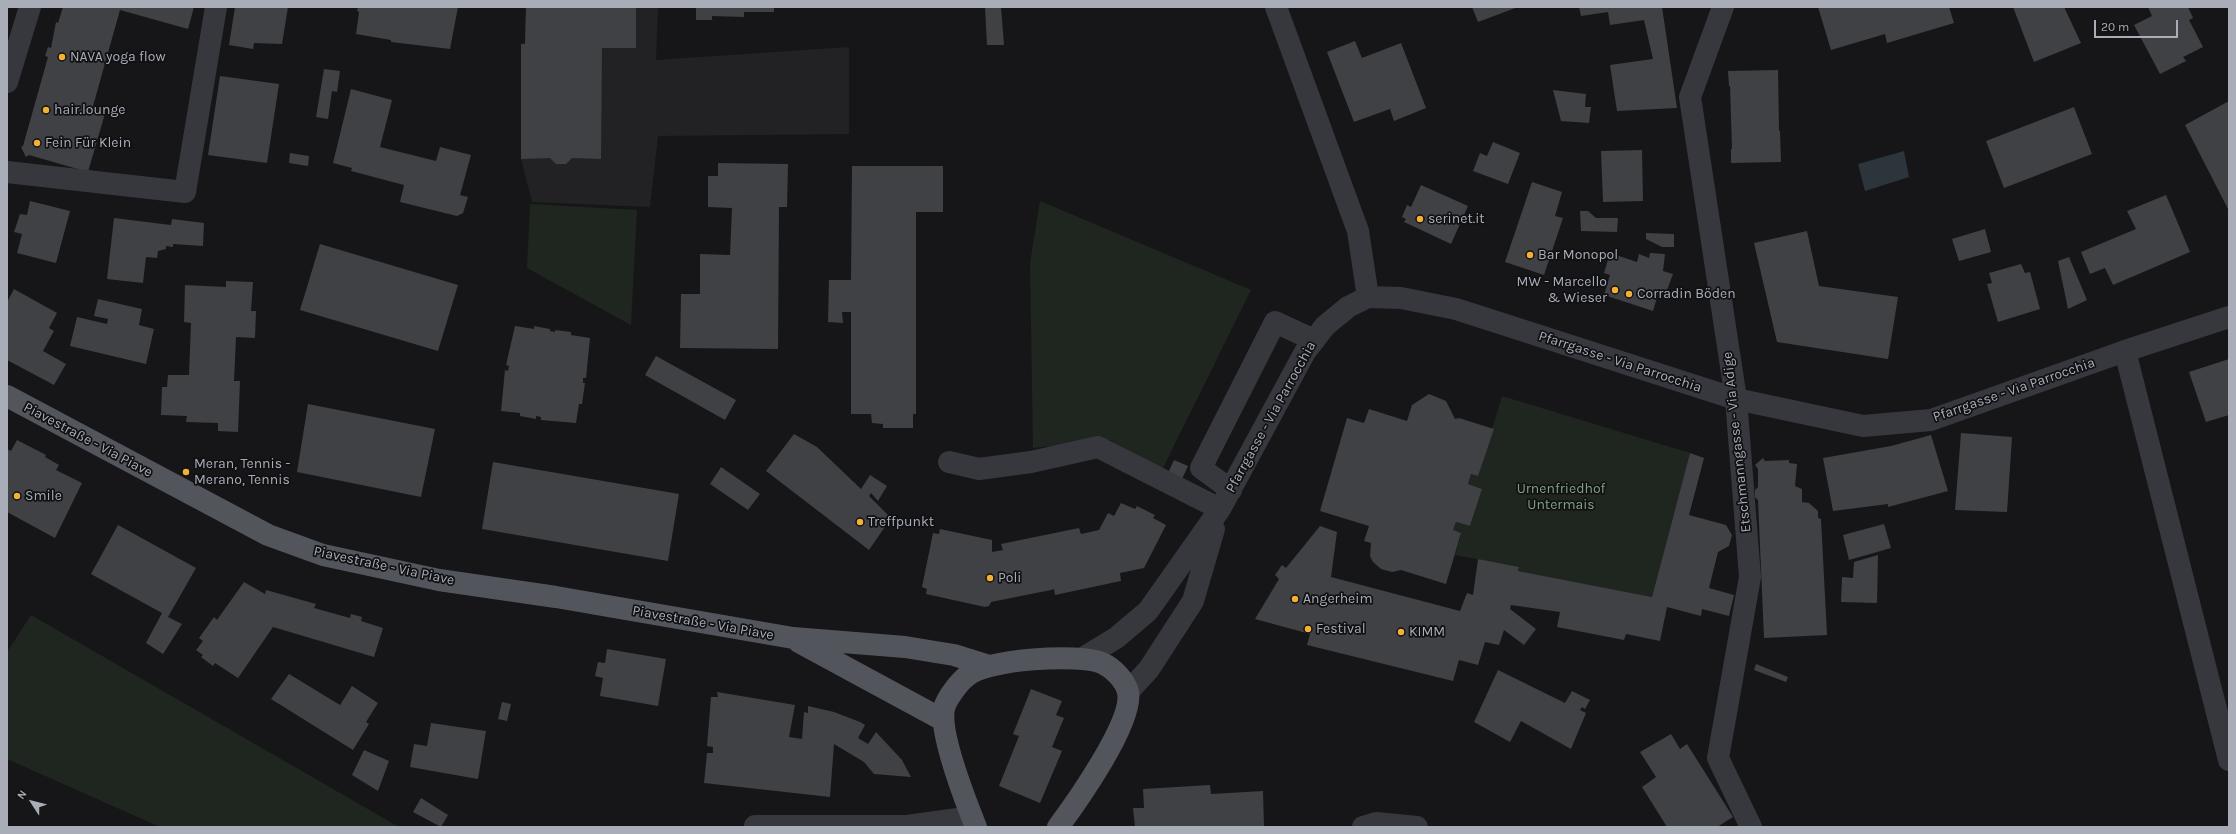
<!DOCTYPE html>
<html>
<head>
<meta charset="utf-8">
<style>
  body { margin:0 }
  #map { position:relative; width:2236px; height:834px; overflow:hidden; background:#161618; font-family:Karla,sans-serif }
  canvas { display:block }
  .frame { position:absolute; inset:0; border:8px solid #a8adb8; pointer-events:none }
  .north { position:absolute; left:12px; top:782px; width:40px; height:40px; -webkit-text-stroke:3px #111113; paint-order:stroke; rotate:306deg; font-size:11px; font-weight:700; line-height:16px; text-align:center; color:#a8adb8 }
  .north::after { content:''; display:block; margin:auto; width:14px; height:18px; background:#a8adb8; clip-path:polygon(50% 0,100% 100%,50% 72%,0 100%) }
  .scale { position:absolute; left:2094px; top:20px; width:84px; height:18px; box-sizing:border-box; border:2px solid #a8adb8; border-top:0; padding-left:5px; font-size:12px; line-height:14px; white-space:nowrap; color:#a8adb8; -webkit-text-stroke:3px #111113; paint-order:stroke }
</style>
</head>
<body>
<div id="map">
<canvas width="2236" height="834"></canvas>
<div class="frame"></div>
<div class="north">N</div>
<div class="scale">20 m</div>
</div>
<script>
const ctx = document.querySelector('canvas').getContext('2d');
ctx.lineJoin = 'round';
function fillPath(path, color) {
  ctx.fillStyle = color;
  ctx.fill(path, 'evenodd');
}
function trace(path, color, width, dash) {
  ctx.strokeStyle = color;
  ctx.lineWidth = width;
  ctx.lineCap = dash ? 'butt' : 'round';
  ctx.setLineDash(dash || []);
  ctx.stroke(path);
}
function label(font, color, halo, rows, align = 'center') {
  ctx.font = font + ' Karla,sans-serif';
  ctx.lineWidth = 3.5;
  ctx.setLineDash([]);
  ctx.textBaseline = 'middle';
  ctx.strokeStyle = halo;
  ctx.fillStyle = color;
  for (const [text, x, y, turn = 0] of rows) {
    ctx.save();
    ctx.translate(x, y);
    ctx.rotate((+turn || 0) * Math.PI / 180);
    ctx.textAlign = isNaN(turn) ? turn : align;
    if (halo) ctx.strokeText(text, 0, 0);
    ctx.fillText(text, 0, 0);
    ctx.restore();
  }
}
fillPath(new Path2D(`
  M 526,7 L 658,7 L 656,60 L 849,47 L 849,134 L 658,136 L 650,207 L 532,202 L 521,159 L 521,44 L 525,43 Z`), '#222225');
fillPath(new Path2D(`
  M 1040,201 L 1251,290 L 1162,470 L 1110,440 L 1033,448 L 1030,263 Z
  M 530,204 L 637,210 L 631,325 L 527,268 Z
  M 1502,396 L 1690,453 L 1652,597 L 1518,571 L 1519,567 L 1455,555 L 1461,534 L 1453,530 L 1456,522 L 1470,526 L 1482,489 L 1468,484 L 1471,474 L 1478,476 Z
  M 31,615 L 399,827 L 160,827 L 7,759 L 7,652 Z`), '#1e261f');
fillPath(new Path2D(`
  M 1904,151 L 1909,177 L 1865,191 L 1858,164 Z`), '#2c353c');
fillPath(new Path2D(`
  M 63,7 L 194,7 L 188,29 L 120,10 L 93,106 L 106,110 L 88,172 L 29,155 L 26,157 L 21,147 L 23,146 L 48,57 L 45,56 L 48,47 L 51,48 L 56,22 L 58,23 Z
  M 235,7 L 288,7 L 282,44 L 254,43 L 253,49 L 229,45 Z
  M 358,7 L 458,7 L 450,49 L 391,42 L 391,40 L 356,34 L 359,12 L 357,11 Z
  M 526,7 L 636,7 L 636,48 L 602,48 L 601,159 L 572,158 L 566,164 L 556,164 L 550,158 L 521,159 L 521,44 L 525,44 Z
  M 696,7 L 774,7 L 774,12 L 744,12 L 744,17 L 712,16 L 712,20 L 696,20 Z
  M 985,7 L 1001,7 L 1004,45 L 987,45 Z
  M 1472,7 L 1518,7 L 1478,22 Z
  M 1579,7 L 1662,7 L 1677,108 L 1617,111 L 1610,65 L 1653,59 L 1644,20 L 1610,25 L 1608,12 L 1581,16 Z
  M 1818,7 L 1949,7 L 1954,23 L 1887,43 L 1885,34 L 1831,50 Z
  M 2013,7 L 2064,7 L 2081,43 L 2034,62 Z
  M 2148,7 L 2188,7 L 2193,18 L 2189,20 L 2203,47 L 2183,57 L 2186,61 L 2160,74 L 2134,25 L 2152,16 Z
  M 1355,41 L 1362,58 L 1401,43 L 1426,108 L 1394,121 L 1390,109 L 1354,122 L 1327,52 Z
  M 324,69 L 340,71 L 337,92 L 332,91 L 328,119 L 316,117 Z
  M 1778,70 L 1779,131 L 1780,131 L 1781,162 L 1731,163 L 1731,149 L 1732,149 L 1730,86 L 1729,86 L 1728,71 Z
  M 220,76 L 279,84 L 267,163 L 208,155 Z
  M 351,89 L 392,100 L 380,147 L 436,161 L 440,147 L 471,155 L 460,195 L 468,197 L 463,213 L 457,216 L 400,202 L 404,185 L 351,171 L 352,168 L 333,163 Z
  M 1553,90 L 1586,94 L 1585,107 L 1591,107 L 1589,123 L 1561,121 Z
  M 2229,101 L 2229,211 L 2185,125 Z
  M 2074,107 L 2092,154 L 2004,188 L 1986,141 Z
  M 1493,142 L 1520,153 L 1508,184 L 1473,171 L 1480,153 L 1487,156 Z
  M 1642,150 L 1643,201 L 1603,202 L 1601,151 Z
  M 290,153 L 309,156 L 308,166 L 289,163 Z
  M 718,163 L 788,164 L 787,207 L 779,207 L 778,349 L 680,348 L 681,294 L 700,294 L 700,254 L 730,255 L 732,208 L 708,207 L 708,176 L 718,176 Z
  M 852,166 L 943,166 L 943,212 L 916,212 L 916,414 L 913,414 L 913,428 L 883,428 L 883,424 L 872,423 L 871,414 L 851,414 L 851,312 L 842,312 L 843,323 L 828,322 L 829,280 L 851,280 Z
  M 1532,182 L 1562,192 L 1555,216 L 1563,218 L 1544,275 L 1505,262 Z
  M 1421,185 L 1468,206 L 1451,244 L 1404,222 L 1406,219 L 1402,217 L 1407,205 L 1411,207 Z
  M 2166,195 L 2190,252 L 2113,285 L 2105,268 L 2090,274 L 2081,252 L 2136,229 L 2127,211 Z
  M 30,201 L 70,211 L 56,263 L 17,253 L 22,234 L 14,232 L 20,214 L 27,215 Z
  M 1580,211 L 1588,211 L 1596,218 L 1618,218 L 1617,232 L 1581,231 Z
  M 114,218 L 171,225 L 172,219 L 204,223 L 203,246 L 173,244 L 173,247 L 166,246 L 166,249 L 158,251 L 157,258 L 146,257 L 143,283 L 107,279 Z
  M 1985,229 L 1991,252 L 1959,261 L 1952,239 Z
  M 1807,231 L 1819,286 L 1898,297 L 1888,359 L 1777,342 L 1754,243 Z
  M 1646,233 L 1674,234 L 1674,247 L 1662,247 L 1646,239 Z
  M 320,244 L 458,285 L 438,351 L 300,310 Z
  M 1610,253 L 1637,262 L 1639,254 L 1649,258 L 1650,253 L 1665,254 L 1663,271 L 1673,274 L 1666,293 L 1659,291 L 1653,311 L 1604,295 L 1610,275 L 1604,273 Z
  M 2069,257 L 2087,300 L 2068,309 L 2058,261 Z
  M 2021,264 L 2025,273 L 2030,272 L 2040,309 L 1998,322 L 1987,284 L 1992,283 L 1989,273 Z
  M 226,281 L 253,282 L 251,311 L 256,311 L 255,338 L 236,337 L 234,381 L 240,381 L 238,432 L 218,431 L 218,423 L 186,422 L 187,416 L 161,415 L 162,387 L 167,387 L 168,375 L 189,375 L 191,323 L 184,322 L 185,285 L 226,287 Z
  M 14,289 L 57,313 L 49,328 L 54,331 L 43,351 L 66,364 L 54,385 L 7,360 L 7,302 Z
  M 98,299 L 142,309 L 139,325 L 154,329 L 146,364 L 70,346 L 77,317 L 107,324 L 108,319 L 94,316 Z
  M 515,326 L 534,329 L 534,326 L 539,327 L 550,329 L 550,331 L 555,332 L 555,330 L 571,332 L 571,335 L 590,338 L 586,378 L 583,378 L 583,383 L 585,383 L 582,404 L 579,404 L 576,423 L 541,420 L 541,417 L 536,416 L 536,419 L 520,416 L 520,413 L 501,411 L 505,370 L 508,371 L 509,366 L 506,365 Z
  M 656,356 L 736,400 L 725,420 L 645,375 Z
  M 2229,359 L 2229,415 L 2206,422 L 2189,372 Z
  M 1429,394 L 1446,401 L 1455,419 L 1459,418 L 1494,429 L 1478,476 L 1471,474 L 1468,484 L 1482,489 L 1470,526 L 1456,522 L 1453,530 L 1461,533 L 1446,584 L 1401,570 L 1392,572 L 1381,569 L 1373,562 L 1370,556 L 1371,543 L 1364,541 L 1369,526 L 1320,511 L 1347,418 L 1364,423 L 1369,409 L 1407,421 L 1412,405 Z
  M 308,404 L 435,429 L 421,497 L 297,472 Z
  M 1961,433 L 2012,437 L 2007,512 L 1955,510 Z
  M 794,434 L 817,447 L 861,489 L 870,475 L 887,486 L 878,501 L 871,493 L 869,496 L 891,518 L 869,550 L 766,471 Z
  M 1931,435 L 1948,491 L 1888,507 L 1888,504 L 1833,511 L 1823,458 L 1891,446 Z
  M 17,440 L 46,455 L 45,457 L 59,465 L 56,470 L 82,483 L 55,538 L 7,512 L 7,449 L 11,451 Z
  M 1690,453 L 1704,458 L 1689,515 L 1726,525 L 1732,535 L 1729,546 L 1718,552 L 1709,588 L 1734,595 L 1729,616 L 1702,609 L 1701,616 L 1667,607 L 1660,641 L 1626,634 L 1624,640 L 1557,627 L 1560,612 L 1511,605 L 1510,609 L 1536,629 L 1524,645 L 1504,630 L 1499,645 L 1485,642 L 1478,665 L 1459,660 L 1453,681 L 1307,645 L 1310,634 L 1255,619 L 1279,579 L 1275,575 L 1282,565 L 1286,568 L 1320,526 L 1337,532 L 1331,577 L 1460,611 L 1467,593 L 1473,595 L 1478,559 L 1519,567 L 1518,571 L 1652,597 Z
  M 1763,458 L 1765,461 L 1789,460 L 1789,463 L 1797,464 L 1795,486 L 1802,489 L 1802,502 L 1809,503 L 1818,511 L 1818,518 L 1821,519 L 1827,635 L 1764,638 L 1758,500 L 1755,497 L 1755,490 L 1758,487 L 1758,469 L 1755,465 Z
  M 1174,460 L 1188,466 L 1182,479 L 1168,473 Z
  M 493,462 L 679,494 L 668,561 L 482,529 Z
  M 721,467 L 760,494 L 748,510 L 710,484 Z
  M 1121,503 L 1135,509 L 1137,506 L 1155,515 L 1153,518 L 1166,525 L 1144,568 L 1120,573 L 1121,581 L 1055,595 L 1054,589 L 1051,590 L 991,602 L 989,606 L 985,607 L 926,594 L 927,589 L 922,587 L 933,533 L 939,534 L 940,529 L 992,540 L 992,552 L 1003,550 L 1001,544 L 1079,528 L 1081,534 L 1099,530 L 1108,513 L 1114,516 Z
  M 1884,524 L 1891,548 L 1849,560 L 1843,535 Z
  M 118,525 L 196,568 L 168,617 L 182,624 L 163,654 L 146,643 L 162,613 L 91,574 Z
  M 1878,555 L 1877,603 L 1841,602 L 1842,577 L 1853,578 L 1854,562 Z
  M 244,582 L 265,594 L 266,590 L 316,604 L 314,608 L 350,618 L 351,614 L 362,617 L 361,621 L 383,628 L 374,657 L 273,627 L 238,678 L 215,663 L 213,666 L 201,657 L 203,655 L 196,650 L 203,641 L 199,638 L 214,617 L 217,620 Z
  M 607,649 L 666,659 L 658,706 L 600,696 L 603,678 L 595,676 L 598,662 L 605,663 Z
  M 1756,664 L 1788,677 L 1786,682 L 1754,670 Z
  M 1498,670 L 1565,703 L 1572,691 L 1590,700 L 1585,709 L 1582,707 L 1580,710 L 1586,713 L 1571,749 L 1521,721 L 1510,742 L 1474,722 Z
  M 289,674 L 340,705 L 352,686 L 378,703 L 366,722 L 369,724 L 353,750 L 271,699 Z
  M 1031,689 L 1062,701 L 1056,715 L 1064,718 L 1052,747 L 1062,751 L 1040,803 L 999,786 L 1019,736 L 1013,734 Z
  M 717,692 L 795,705 L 789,737 L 802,739 L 804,712 L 808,713 L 808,706 L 834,712 L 860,722 L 865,725 L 858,738 L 868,744 L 876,732 L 902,760 L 911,777 L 874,774 L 864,762 L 834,744 L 830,797 L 704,783 L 707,753 L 713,753 L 713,747 L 707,746 L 711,697 L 718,697 Z
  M 502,702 L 511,704 L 507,721 L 498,719 Z
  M 431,723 L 486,731 L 478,779 L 410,767 L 414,744 L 427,746 Z
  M 1671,734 L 1680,749 L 1687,744 L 1733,817 L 1717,827 L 1667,827 L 1642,787 L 1656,777 L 1640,752 Z
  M 364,750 L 389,761 L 378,791 L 352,775 Z
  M 1210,785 L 1211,794 L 1263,791 L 1264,827 L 1135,827 L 1133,808 L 1144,808 L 1143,789 Z
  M 421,798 L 448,815 L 441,827 L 413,812 Z`), '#404145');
trace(new Path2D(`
  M 1276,7 L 1358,231 L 1368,297
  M 1723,7 L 1690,97 L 1736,399 L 1750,577 L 1718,758 L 1751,827
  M 7,82 L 30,7
  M 7,172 L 185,192 L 216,7
  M 2125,351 L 2229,760
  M 949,462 L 979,469 L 1031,462 L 1098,447 L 1220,509
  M 1231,490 L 1201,468 L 1275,322 L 1314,340
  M 1083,658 L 1116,638 L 1148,611 L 1220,509 L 1305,352 L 1325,326 L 1348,307 L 1368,297 L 1401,298 L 1456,309 L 1736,399 L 1863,426 L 1931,420 L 2125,351 L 2229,317
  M 1128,692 L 1149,669 L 1193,601 L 1214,529
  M 755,826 L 907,826 L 972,817
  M 1363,827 L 1376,823 L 1417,827`), '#37383d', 22);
trace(new Path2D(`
  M 7,396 L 268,535 L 323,555 L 439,580 L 556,597 L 793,638 L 905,647 L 954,655 L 986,665
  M 799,642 L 943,720
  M 976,827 C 966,802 939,733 944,708 C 947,698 959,682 967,676 C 986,659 1080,653 1102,663 C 1113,668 1125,680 1128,692 C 1134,721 1076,803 1058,827`), '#53555c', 22);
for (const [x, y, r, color] of [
  [62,57,4,"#f2b134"],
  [46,110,4,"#f2b134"],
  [37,143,4,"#f2b134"],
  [1420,219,4,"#f2b134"],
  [1530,255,4,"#f2b134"],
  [1615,290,4,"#f2b134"],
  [1629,294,4,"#f2b134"],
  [186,472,4,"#f2b134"],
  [17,496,4,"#f2b134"],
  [860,522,4,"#f2b134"],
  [990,578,4,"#f2b134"],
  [1295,599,4,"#f2b134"],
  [1308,629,4,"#f2b134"],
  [1401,632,4,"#f2b134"]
]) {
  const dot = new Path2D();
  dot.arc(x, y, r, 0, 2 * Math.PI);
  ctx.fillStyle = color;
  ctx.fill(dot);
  trace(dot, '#111113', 1.5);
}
label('14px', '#a8adb8', '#111113', [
  ["NAVA yoga flow",70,57],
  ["hair.lounge",54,110],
  ["Fein Für Klein",45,143],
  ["serinet.it",1428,219],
  ["Bar Monopol",1538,255],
  ["MW - Marcello",1607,282,"right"],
  ["& Wieser",1607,298,"right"],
  ["Corradin Böden",1637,294],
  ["Meran, Tennis -",194,464],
  ["Merano, Tennis",194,480],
  ["Smile",25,496],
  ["Treffpunkt",868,522],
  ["Poli",998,578],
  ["Angerheim",1303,599],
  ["Festival",1316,629],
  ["KIMM",1409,632]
], 'left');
label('14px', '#a8adb8', '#111113', [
  ["Pfarrgasse - Via Parrocchia",1620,362,18],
  ["Pfarrgasse - Via Parrocchia",2014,390,-19],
  ["Pfarrgasse - Via Parrocchia",1271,417,-61],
  ["Piavestraße - Via Piave",88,440,28],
  ["Etschmanngasse - Via Adige",1737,442,-96],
  ["Piavestraße - Via Piave",384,566,12],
  ["Piavestraße - Via Piave",703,623,10]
]);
label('14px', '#7fa381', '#111113', [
  ["Urnenfriedhof",1561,489],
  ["Untermais",1561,505]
]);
</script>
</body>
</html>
